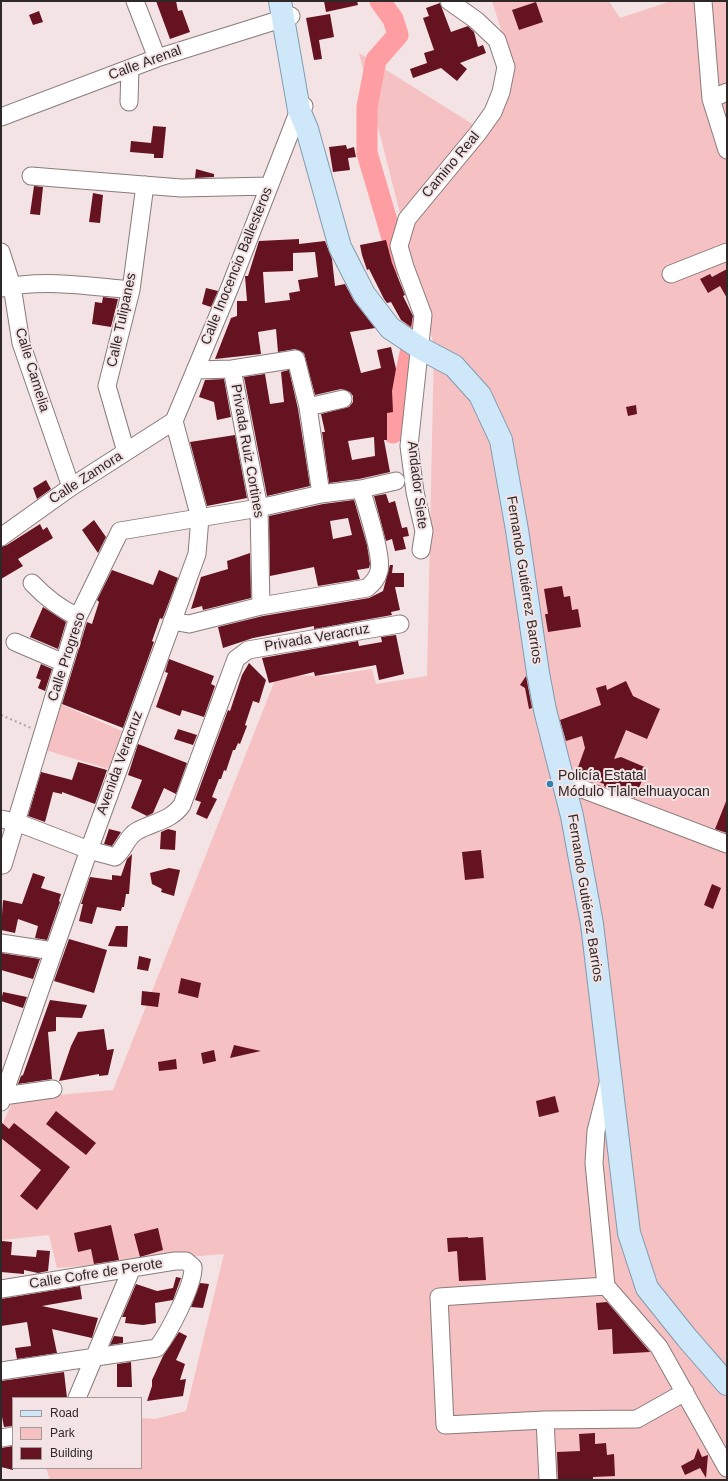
<!DOCTYPE html>
<html>
<head>
<meta charset="utf-8">
<style>
  body { margin:0 }
  #map { position:relative; width:728px; height:1481px; overflow:hidden; background:#f4e3e4; font-family:Helvetica,sans-serif }
  canvas { display:block }
  .frame { position:absolute; inset:0; border:2px solid #2e2828; pointer-events:none }
  .legend { position:absolute; left:12px; top:1397px; width:130px; height:72px; box-sizing:border-box; background:#f4e3e4; border:1px solid #a59899; margin:0; padding:5px 7px; list-style:none; font-size:12px; color:#2e2828 }
  .legend li { display:flex; align-items:center; gap:8px; height:20px }
  .legend b { width:20px; border:1px solid #a59899 }
</style>
</head>
<body>
<div id="map">
<canvas width="728" height="1481"></canvas>
<div class="frame"></div>
<ul class="legend">
<li><b style="height:5px;background:#cee8fa"></b>Road</li>
<li><b style="height:11px;background:#f5c1c3"></b>Park</li>
<li><b style="height:11px;background:#651221"></b>Building</li>
</ul>
</div>
<script>
const ctx = document.querySelector('canvas').getContext('2d');
ctx.lineJoin = 'round';
function fillPath(path, color) {
  ctx.fillStyle = color;
  ctx.fill(path, 'evenodd');
}
function trace(path, color, width, dash) {
  ctx.strokeStyle = color;
  ctx.lineWidth = width;
  ctx.lineCap = dash ? 'butt' : 'round';
  ctx.setLineDash(dash || []);
  ctx.stroke(path);
}
function label(font, color, halo, rows, align = 'center') {
  ctx.font = font + ' Helvetica,sans-serif';
  ctx.lineWidth = 4;
  ctx.setLineDash([]);
  ctx.textBaseline = 'middle';
  ctx.strokeStyle = halo;
  ctx.fillStyle = color;
  for (const [text, x, y, turn = 0] of rows) {
    ctx.save();
    ctx.translate(x, y);
    ctx.rotate((+turn || 0) * Math.PI / 180);
    ctx.textAlign = isNaN(turn) ? turn : align;
    if (halo) ctx.strokeText(text, 0, 0);
    ctx.fillText(text, 0, 0);
    ctx.restore();
  }
}
fillPath(new Path2D(`
  M 492,1 L 609,1 L 620,18 L 671,1 L 727,1 L 727,1480 L 50,1480 L 46,1468 L 141,1468 L 141,1418 L 155,1419 L 186,1411 L 224,1254 L 57,1268 L 49,1235 L 1,1240 L 1,1127 L 14,1099 L 113,1090 L 277,675 L 324,676 L 372,669 L 376,684 L 427,676 L 434,346 L 359,53 L 482,130 L 511,61 Z
  M 60,704 L 122,731 L 109,769 L 45,750 Z`), '#f5c1c3');
trace(new Path2D(`
  M 380,1 L 393,19 L 398,35 L 376,60 L 367,107 L 367,153 L 400,265
  M 393,433 L 415,330`), '#fe9da2', 21);
fillPath(new Path2D(`
  M 156,1 L 176,1 L 178,11 L 182,10 L 190,32 L 170,39 Z
  M 324,1 L 357,1 L 358,5 L 326,12 Z
  M 536,2 L 543,22 L 519,30 L 512,10 Z
  M 440,3 L 451,32 L 468,26 L 474,32 L 478,47 L 483,45 L 486,53 L 460,63 L 467,69 L 457,81 L 441,68 L 413,78 L 410,69 L 427,63 L 424,53 L 434,50 L 423,18 L 429,16 L 426,8 Z
  M 39,11 L 43,22 L 33,25 L 29,15 Z
  M 330,14 L 334,37 L 319,40 L 322,59 L 314,60 L 306,18 Z
  M 153,126 L 166,127 L 163,158 L 154,158 L 154,154 L 130,152 L 131,141 L 151,143 Z
  M 346,145 L 347,149 L 354,147 L 356,157 L 348,158 L 350,170 L 333,172 L 329,147 Z
  M 196,169 L 214,174 L 214,177 L 195,178 Z
  M 34,186 L 43,187 L 40,215 L 30,214 Z
  M 93,193 L 103,195 L 100,223 L 89,222 Z
  M 299,239 L 299,244 L 325,241 L 332,259 L 335,286 L 345,284 L 354,301 L 375,328 L 350,332 L 361,373 L 381,368 L 377,350 L 391,347 L 396,369 L 392,391 L 393,412 L 387,413 L 387,440 L 384,440 L 390,472 L 359,479 L 329,483 L 322,432 L 325,432 L 321,414 L 349,407 L 353,402 L 353,396 L 350,392 L 341,389 L 315,395 L 304,353 L 295,349 L 278,352 L 276,329 L 258,332 L 261,354 L 215,359 L 231,318 L 237,316 L 237,301 L 247,301 L 245,276 L 248,276 L 259,241 ZM 315,252 L 318,277 L 298,280 L 300,291 L 289,293 L 290,300 L 265,303 L 263,272 L 293,271 L 293,253 ZM 374,437 L 375,456 L 352,460 L 348,441 Z
  M 386,240 L 392,263 L 405,295 L 403,296 L 413,316 L 411,327 L 401,320 L 391,302 L 387,303 L 384,299 L 369,269 L 367,270 L 362,255 L 360,245 Z
  M 727,269 L 727,298 L 720,286 L 708,293 L 700,279 L 710,274 L 712,277 Z
  M 206,288 L 218,291 L 211,307 L 202,304 Z
  M 103,297 L 118,299 L 111,327 L 92,324 L 95,302 L 102,303 Z
  M 289,370 L 298,409 L 310,486 L 267,496 L 244,377 L 265,374 L 270,404 L 284,402 L 281,372 Z
  M 224,379 L 231,417 L 217,420 L 214,402 L 199,397 L 205,380 Z
  M 636,405 L 637,414 L 628,416 L 626,407 Z
  M 235,435 L 247,498 L 207,506 L 190,442 Z
  M 46,480 L 51,489 L 37,499 L 33,488 Z
  M 386,494 L 389,503 L 395,501 L 402,528 L 407,527 L 409,536 L 403,537 L 406,549 L 395,551 L 392,539 L 386,541 L 374,496 Z
  M 354,500 L 367,545 L 370,564 L 369,568 L 357,570 L 360,579 L 318,586 L 314,567 L 270,576 L 269,516 L 323,504 ZM 348,518 L 352,535 L 333,539 L 330,521 Z
  M 94,520 L 106,537 L 98,553 L 82,530 Z
  M 40,524 L 43,530 L 47,527 L 53,538 L 18,559 L 23,566 L 1,579 L 1,547 L 7,545 Z
  M 250,553 L 251,598 L 203,610 L 202,606 L 191,609 L 201,577 L 228,569 L 227,561 Z
  M 390,565 L 393,565 L 392,573 L 404,573 L 404,587 L 395,587 L 400,610 L 391,612 L 392,615 L 314,629 L 314,626 L 253,638 L 223,648 L 218,627 L 263,616 L 369,598 L 383,591 Z
  M 112,570 L 153,585 L 159,570 L 178,578 L 164,615 L 162,619 L 160,618 L 152,641 L 154,642 L 123,728 L 62,704 L 87,622 L 92,624 L 99,602 L 97,600 Z
  M 562,586 L 564,597 L 570,596 L 572,610 L 578,609 L 581,627 L 548,632 L 545,614 L 548,614 L 544,589 Z
  M 43,607 L 66,622 L 58,649 L 30,637 Z
  M 396,635 L 404,674 L 379,680 L 376,665 L 315,676 L 314,672 L 269,683 L 262,658 L 358,641 L 359,646 L 382,642 L 381,637 Z
  M 169,659 L 214,676 L 211,684 L 215,686 L 204,717 L 182,710 L 180,716 L 156,707 L 168,673 L 165,672 Z
  M 249,663 L 266,680 L 259,703 L 253,701 L 245,725 L 247,726 L 240,744 L 238,743 L 235,750 L 233,750 L 226,771 L 224,770 L 221,779 L 219,779 L 212,797 L 217,799 L 207,819 L 196,814 L 201,802 L 195,800 L 228,710 L 230,711 L 242,675 Z
  M 41,664 L 52,669 L 45,691 L 38,688 L 41,680 L 36,678 Z
  M 526,676 L 532,708 L 529,709 L 525,688 L 520,685 Z
  M 626,681 L 633,696 L 660,709 L 647,739 L 626,730 L 614,759 L 621,757 L 647,768 L 635,798 L 604,786 L 604,784 L 576,773 L 585,748 L 582,736 L 566,741 L 560,720 L 601,705 L 596,688 L 606,685 L 607,690 Z
  M 178,729 L 197,735 L 193,745 L 174,739 Z
  M 138,744 L 187,763 L 176,794 L 164,788 L 153,813 L 147,816 L 131,808 L 142,780 L 128,775 Z
  M 78,762 L 107,770 L 95,804 L 62,792 L 62,794 L 53,792 L 45,822 L 28,816 L 41,772 L 72,780 Z
  M 727,799 L 727,833 L 715,829 Z
  M 109,829 L 121,832 L 112,846 L 104,844 Z
  M 168,829 L 176,831 L 175,850 L 160,849 L 161,832 Z
  M 481,850 L 484,878 L 465,880 L 462,852 Z
  M 132,854 L 129,894 L 126,894 L 124,907 L 122,907 L 121,911 L 97,907 L 92,924 L 79,921 L 83,904 L 81,904 L 90,877 L 112,880 L 112,875 L 121,876 L 127,859 Z
  M 169,868 L 180,870 L 174,896 L 161,892 L 162,889 L 152,884 L 150,873 Z
  M 33,873 L 45,877 L 41,888 L 61,894 L 59,901 L 60,902 L 47,940 L 35,938 L 38,926 L 18,919 L 15,933 L 1,930 L 3,900 L 22,904 Z
  M 712,884 L 721,888 L 713,909 L 704,905 Z
  M 116,926 L 128,926 L 127,947 L 108,946 Z
  M 69,939 L 107,950 L 94,993 L 54,981 Z
  M 1,953 L 40,959 L 33,979 L 1,970 Z
  M 139,956 L 151,959 L 148,971 L 137,969 Z
  M 181,978 L 201,983 L 198,998 L 178,993 Z
  M 142,991 L 160,993 L 158,1007 L 141,1005 Z
  M 3,992 L 27,997 L 23,1008 L 1,1001 Z
  M 50,1000 L 87,1005 L 82,1018 L 56,1017 L 56,1031 L 48,1032 L 52,1079 L 18,1084 L 21,1076 L 23,1075 Z
  M 104,1029 L 107,1050 L 114,1049 L 108,1075 L 99,1076 L 99,1074 L 59,1081 L 71,1046 L 78,1032 Z
  M 234,1045 L 247,1048 L 261,1051 L 230,1058 Z
  M 214,1050 L 216,1061 L 203,1064 L 201,1053 Z
  M 176,1059 L 177,1069 L 159,1071 L 158,1062 Z
  M 555,1096 L 559,1112 L 539,1117 L 536,1101 Z
  M 56,1111 L 96,1143 L 86,1155 L 46,1124 Z
  M 1,1122 L 9,1129 L 14,1123 L 70,1167 L 37,1210 L 20,1196 L 41,1170 L 1,1138 Z
  M 111,1225 L 119,1260 L 94,1264 L 91,1249 L 78,1252 L 74,1233 Z
  M 158,1228 L 163,1250 L 140,1257 L 134,1234 Z
  M 468,1237 L 468,1238 L 483,1237 L 486,1280 L 459,1281 L 457,1251 L 448,1252 L 447,1238 Z
  M 2,1241 L 12,1242 L 11,1255 L 36,1257 L 37,1250 L 50,1251 L 48,1271 L 38,1273 L 24,1270 L 24,1274 L 1,1272 Z
  M 176,1277 L 181,1278 L 173,1300 L 155,1303 L 156,1323 L 143,1325 L 125,1323 L 126,1317 L 122,1317 L 136,1284 L 157,1291 L 173,1288 Z
  M 200,1283 L 209,1284 L 203,1308 L 191,1307 Z
  M 80,1286 L 82,1299 L 42,1306 L 98,1318 L 92,1338 L 52,1329 L 57,1353 L 17,1359 L 15,1348 L 31,1346 L 27,1322 L 1,1326 L 1,1299 Z
  M 607,1302 L 650,1352 L 613,1354 L 612,1329 L 598,1330 L 596,1303 Z
  M 179,1332 L 187,1336 L 176,1360 L 185,1364 L 180,1380 L 186,1379 L 183,1396 L 147,1401 L 152,1386 L 152,1380 L 163,1356 Z
  M 114,1336 L 123,1337 L 123,1343 L 110,1345 Z
  M 131,1362 L 132,1387 L 117,1387 L 117,1364 Z
  M 64,1372 L 67,1398 L 13,1398 L 13,1426 L 4,1427 L 1,1412 L 1,1381 Z
  M 595,1433 L 595,1444 L 606,1443 L 607,1455 L 614,1454 L 615,1476 L 593,1477 L 593,1480 L 558,1480 L 557,1452 L 580,1451 L 579,1434 Z
  M 13,1446 L 13,1470 L 1,1467 L 1,1448 Z
  M 698,1448 L 702,1457 L 708,1455 L 706,1478 L 700,1468 L 685,1475 L 681,1466 L 694,1459 Z`), '#651221');
const minor = new Path2D(`
  M 135,1 L 157,58
  M 703,1 L 711,99 L 727,150
  M 711,99 L 727,92
  M 129,102 L 130,68
  M 1,117 L 157,58 L 291,16
  M 31,176 L 181,188 L 269,186
  M 1,252 L 12,286 L 21,343 L 71,487
  M 671,274 L 727,252
  M 2,288 C 43,279 89,286 131,290
  M 232,369 L 259,508 L 261,606
  M 195,370 L 232,369 L 296,359 L 308,407 L 321,494
  M 308,407 L 343,399
  M 174,421 L 230,287 L 299,110 L 304,106
  M 126,452 L 107,386 L 131,290 L 145,185
  M 1,537 L 71,487 L 174,421
  M 421,550 L 424,531 L 415,492 L 409,446 L 423,315 L 405,267 L 399,246 L 407,219 L 478,133 L 493,112 L 501,92 L 506,67 L 497,40 L 476,20 L 449,1
  M 32,583 C 46,598 59,608 78,617
  M 172,621 L 189,624 L 261,606 L 367,588 C 373,583 377,579 379,571 C 383,556 366,506 361,489
  M 15,642 L 64,663
  M 564,782 L 727,844
  M 1,819 L 16,822 L 89,850 L 115,857 C 124,851 126,837 137,831 C 153,822 171,821 182,805 L 236,659 L 248,650 L 400,624
  M 3,865 L 78,617 L 120,531 L 259,508 L 321,494 L 361,489 L 396,481
  M 1,943 L 53,951
  M 608,1084 L 596,1131 L 594,1163 L 606,1286 L 659,1347 L 727,1468
  M 3,1096 L 53,1089
  M 1,1102 L 89,850 L 197,554 L 200,518 L 174,421
  M 606,1286 L 439,1297 L 445,1425 L 545,1420 L 637,1419 L 685,1392
  M 1,1289 L 175,1261 L 186,1261 L 193,1267 C 194,1285 168,1334 157,1348 L 1,1371
  M 77,1398 L 132,1268
  M 545,1420 L 548,1480
  M 1,1438 L 13,1436`);
const major = new Path2D(`
  M 280,1 L 299,110 L 307,129 L 340,247 L 364,294 L 390,328 L 420,348 L 454,366 L 480,395 L 501,440 L 517,530 L 538,673 L 545,710 L 572,816 L 592,924 L 629,1233 L 647,1288 L 687,1338 L 727,1384`);
trace(minor, '#897b7b', 19);
trace(major, '#819aaf', 24);
trace(new Path2D(`
  M 1,715 L 31,728`), '#b2a4a5', 2, [2, 3]);
trace(minor, '#fff', 17);
trace(major, '#cee8fa', 22);
for (const [x, y, r, color] of [
  [550,784,4,"#3381b3"]
]) {
  const dot = new Path2D();
  dot.arc(x, y, r, 0, 2 * Math.PI);
  ctx.fillStyle = color;
  ctx.fill(dot);
  trace(dot, '#f4e3e4', 1.5);
}
label('14px', '#2e2828', '#f4e3e4', [
  ["Calle Arenal",145,63,-20],
  ["Camino Real",451,165,-50],
  ["Calle Inocencio Ballesteros",237,266,-68],
  ["Calle Tulipanes",122,320,-78],
  ["Calle Camelia",32,370,73],
  ["Privada Ruiz Cortines",247,451,80],
  ["Calle Zamora",86,478,-33],
  ["Andador Siete",417,485,83],
  ["Fernando Gutiérrez Barrios",524,580,81],
  ["Privada Veracruz",317,638,-10],
  ["Calle Progreso",67,657,-72],
  ["Avenida Veracruz",120,763,-70],
  ["Fernando Gutiérrez Barrios",585,898,81],
  ["Calle Cofre de Perote",96,1274,-9]
]);
label('14px', '#2e2828', '#f4e3e4', [
  ["Policía Estatal",558,776],
  ["Módulo Tlalnelhuayocan",558,792]
], 'left');
</script>
</body>
</html>
